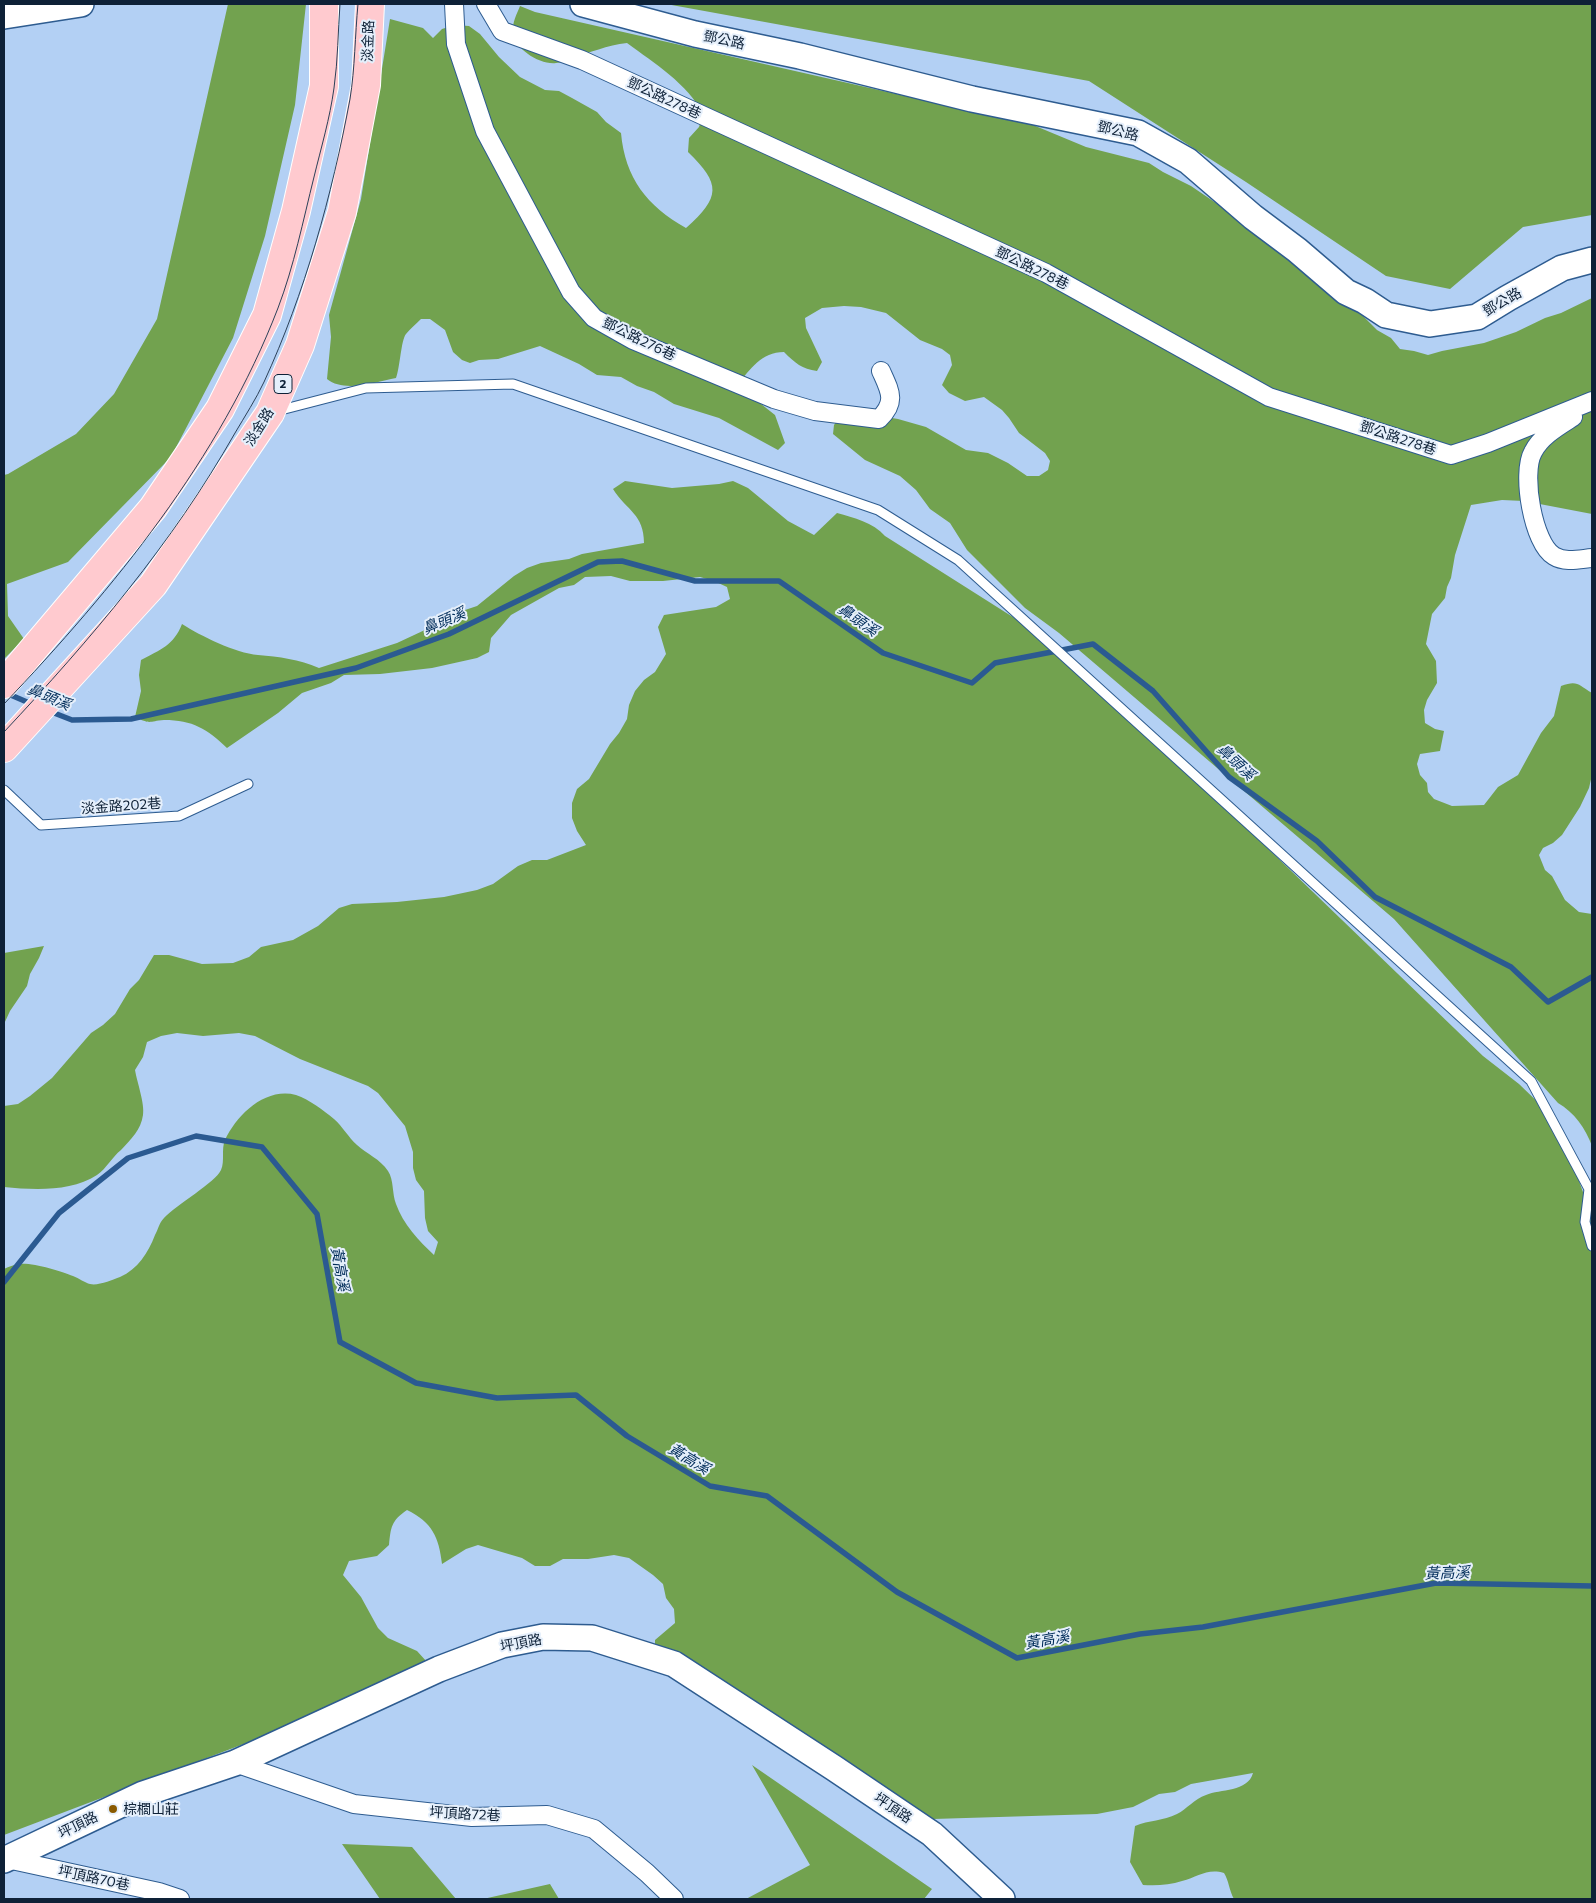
<!DOCTYPE html>
<html>
<head>
<meta charset="utf-8">
<style>
  body { margin:0 }
  #map { position:relative; width:1596px; height:1903px; overflow:hidden; background:#b3d0f4; font-family:Commissioner,sans-serif }
  canvas { display:block }
  .frame { position:absolute; inset:0; border:5px solid #0e2137; pointer-events:none }
</style>
</head>
<body>
<div id="map">
<canvas width="1596" height="1903"></canvas>
<div class="frame"></div>
</div>
<script>
const ctx = document.querySelector('canvas').getContext('2d');
ctx.lineJoin = 'round';
function fillPath(path, color) {
  ctx.fillStyle = color;
  ctx.fill(path, 'evenodd');
}
function trace(path, color, width, dash) {
  ctx.strokeStyle = color;
  ctx.lineWidth = width;
  ctx.lineCap = dash ? 'butt' : 'round';
  ctx.setLineDash(dash || []);
  ctx.stroke(path);
}
function label(font, color, halo, rows, align = 'center') {
  ctx.font = font + ' Commissioner,"Noto Sans TC",sans-serif';
  ctx.lineWidth = 4;
  ctx.setLineDash([]);
  ctx.textBaseline = 'middle';
  ctx.strokeStyle = halo;
  ctx.fillStyle = color;
  for (const [text, x, y, turn = 0] of rows) {
    ctx.save();
    ctx.translate(x, y);
    ctx.rotate((+turn || 0) * Math.PI / 180);
    ctx.textAlign = isNaN(turn) ? turn : align;
    if (halo) ctx.strokeText(text, 0, 0);
    ctx.fillText(text, 0, 0);
    ctx.restore();
  }
}
fillPath(new Path2D(`
  M 228,4 L 306,4 L 295,105 L 265,236 L 233,338 L 171,457 L 68,562 L 7,584 L 8,616 L 24,639 L 4,659 L 4,475 L 8,474 L 76,434 L 114,394 L 157,319 Z
  M 666,4 L 1592,4 L 1592,215 L 1523,227 L 1450,289 L 1386,276 L 1246,182 L 1089,81 Z
  M 520,6 L 535,12 L 1033,125 L 1086,147 L 1149,163 L 1163,172 L 1191,186 L 1241,220 L 1356,309 L 1377,330 L 1391,338 L 1400,349 L 1414,351 L 1428,355 L 1442,351 L 1484,343 L 1516,332 L 1545,318 L 1561,313 L 1592,298 L 1592,514 L 1524,501 L 1502,500 L 1471,505 L 1455,555 L 1451,578 L 1447,587 L 1445,598 L 1432,614 L 1426,644 L 1436,661 L 1437,683 L 1427,700 L 1424,710 L 1425,723 L 1435,729 L 1444,731 L 1440,751 L 1420,754 L 1417,764 L 1420,775 L 1427,783 L 1428,792 L 1434,799 L 1452,806 L 1484,805 L 1498,787 L 1518,775 L 1541,733 L 1554,716 L 1561,686 C 1578,680 1578,685 1592,693 L 1592,775 L 1589,788 L 1580,807 L 1562,835 L 1553,843 L 1543,848 L 1539,855 L 1545,870 L 1552,876 L 1565,900 L 1579,912 L 1592,914 L 1592,1146 C 1586,1129 1574,1112 1558,1103 L 1394,919 L 1059,633 L 1025,608 L 967,550 L 950,523 L 930,509 L 916,490 L 900,476 L 865,460 L 833,434 L 834,425 L 839,418 L 886,417 L 898,419 L 926,427 L 966,450 L 988,453 L 1008,463 L 1027,476 L 1039,476 L 1048,470 L 1050,461 L 1045,453 L 1019,433 L 1009,418 L 1002,410 L 984,397 L 965,401 L 949,393 L 942,385 L 952,365 L 950,355 L 942,349 L 920,340 L 886,313 L 861,307 L 844,306 L 822,308 L 805,318 L 806,328 L 822,362 L 817,371 C 802,369 795,363 784,352 C 761,352 751,369 737,385 L 775,415 L 785,443 L 778,450 L 719,418 L 674,404 L 654,392 L 637,386 L 621,377 L 597,375 L 579,364 L 540,346 L 498,359 L 479,360 L 470,363 L 462,360 L 453,352 L 445,330 L 430,319 L 421,319 C 416,324 410,329 406,334 C 401,340 400,368 396,378 C 376,382 344,393 327,379 L 331,337 L 329,315 L 361,199 L 390,19 L 423,28 L 433,38 L 442,29 L 455,25 L 469,26 L 480,34 L 499,57 L 520,77 L 545,90 L 559,91 L 572,98 L 597,112 L 606,122 L 621,133 C 625,178 647,206 686,228 C 721,197 721,184 688,152 L 689,138 L 699,127 L 703,114 C 688,84 654,63 627,43 C 607,45 590,53 571,58 C 566,60 561,63 556,63 C 540,65 514,49 513,32 C 512,22 517,14 520,6 Z
  M 625,481 L 672,488 L 719,484 L 733,481 L 748,488 L 788,521 L 814,535 L 837,513 C 854,518 873,522 885,536 L 1057,645 L 1483,1056 L 1519,1084 L 1548,1112 L 1561,1131 L 1592,1217 L 1592,1899 L 1234,1899 C 1229,1890 1229,1881 1224,1873 C 1207,1868 1198,1877 1182,1881 C 1170,1885 1156,1886 1143,1885 L 1130,1862 L 1135,1826 C 1149,1820 1163,1821 1177,1814 C 1187,1809 1194,1799 1206,1795 C 1220,1789 1248,1792 1253,1773 L 1191,1784 L 1175,1792 L 1159,1794 L 1133,1807 L 1097,1814 L 933,1819 L 921,1822 L 655,1653 L 655,1640 L 675,1623 L 674,1609 L 666,1598 L 663,1584 L 653,1575 L 629,1558 L 614,1555 L 588,1559 L 563,1559 L 550,1566 L 535,1566 L 522,1558 L 478,1545 L 466,1549 L 442,1564 C 439,1537 432,1522 407,1510 C 391,1521 391,1527 389,1545 L 377,1556 L 349,1561 L 343,1575 L 361,1597 L 378,1628 L 388,1638 L 417,1651 L 427,1662 L 378,1693 L 4,1835 L 4,1269 C 8,1267 13,1265 18,1264 C 32,1262 61,1271 73,1276 C 79,1278 85,1283 90,1284 C 98,1286 112,1280 120,1277 C 138,1269 148,1253 155,1235 C 158,1230 159,1223 164,1218 C 176,1205 216,1182 221,1170 C 225,1161 221,1149 225,1140 C 237,1115 265,1087 296,1095 C 310,1100 323,1110 334,1119 C 343,1127 348,1137 357,1145 C 367,1154 380,1159 388,1171 C 394,1180 392,1194 396,1204 C 403,1224 419,1241 434,1255 L 438,1242 L 428,1231 L 425,1218 L 424,1191 L 416,1180 L 413,1168 L 413,1152 L 405,1126 L 378,1093 L 368,1086 L 300,1059 L 255,1036 L 239,1033 L 203,1036 L 177,1033 L 161,1036 L 147,1042 L 143,1057 L 135,1070 C 137,1082 145,1104 143,1115 C 141,1130 131,1139 121,1150 C 112,1157 107,1168 97,1175 C 71,1192 34,1190 4,1187 L 4,1106 L 18,1104 L 30,1096 L 52,1078 L 91,1033 L 103,1025 L 115,1014 L 130,989 L 139,980 L 154,955 L 169,955 L 202,964 L 233,963 L 249,957 L 261,947 L 293,940 L 318,926 L 339,908 L 352,904 L 397,902 L 444,897 L 477,890 L 493,884 L 518,866 L 532,860 L 547,860 L 586,845 L 577,831 L 572,818 L 572,803 L 577,789 L 589,779 L 610,744 L 619,733 L 627,719 L 629,705 L 635,691 L 644,680 L 655,672 L 666,654 L 658,627 L 664,615 L 716,607 L 730,599 L 727,587 L 714,581 L 700,577 L 663,581 L 630,581 L 611,576 L 585,577 L 574,585 L 559,588 L 511,615 L 491,638 L 489,652 L 477,658 L 432,668 L 380,674 L 344,675 L 331,683 L 302,693 L 278,713 L 227,748 C 207,729 193,720 164,720 C 149,721 151,725 135,717 L 141,691 L 139,675 L 141,660 C 160,650 174,645 182,624 C 201,636 235,653 258,655 C 279,657 299,659 319,668 L 397,643 L 427,629 L 450,615 L 477,606 L 514,576 L 527,568 L 541,563 L 569,559 L 582,554 L 644,543 C 644,514 627,511 613,489 Z
  M 44,946 L 39,958 L 30,974 L 27,986 L 10,1011 L 4,1024 L 4,953 Z
  M 752,1765 L 932,1889 L 924,1899 L 746,1899 L 810,1865 Z
  M 342,1844 L 412,1847 L 456,1899 L 380,1899 Z
  M 550,1884 L 559,1899 L 483,1899 Z`), '#72a24f');
trace(new Path2D(`
  M 6,693 L 34,705
  M 49,711 L 72,720 L 131,719 L 356,668 L 449,634 L 598,562 L 622,561 L 695,581 L 779,581 L 883,653 L 972,683 L 995,663 L 1093,644 L 1153,691 L 1229,777 L 1317,841 L 1375,897 L 1511,967 L 1548,1002 L 1592,977
  M 4,1282 L 59,1213 L 128,1158 L 196,1136 L 262,1147 L 317,1214 L 340,1342 L 416,1383 L 497,1398 L 576,1395 L 627,1436 L 710,1486 L 767,1496 L 897,1592 L 1017,1658 L 1140,1634 L 1203,1627 L 1436,1583 L 1592,1586`), '#2b5a91', 5.5);
const lane = new Path2D(`
  M 277,411 L 366,388 L 513,384 L 878,510 L 958,560 L 1531,1081 L 1589,1189 L 1585,1222 L 1592,1246
  M 4,790 L 41,825 L 179,816 L 248,784`);
const street = new Path2D(`
  M 454,4 L 456,44 L 485,131 L 571,292 L 594,318 L 633,340 L 774,399 L 815,411 L 879,419 C 897,402 890,391 881,371
  M 486,4 L 502,31 L 582,60 L 1046,273 L 1269,397 L 1451,455 L 1488,443 L 1592,401
  M 1573,417 C 1559,426 1541,436 1533,452 C 1521,473 1533,544 1554,556 C 1565,563 1580,559 1592,558
  M 235,1763 L 354,1804 L 472,1817 L 547,1815 L 594,1829 L 647,1873 L 674,1899
  M 7,1859 L 159,1892 L 180,1899`);
const secondary = new Path2D(`
  M 583,4 L 695,34 L 800,56 L 972,99 L 1138,133 L 1188,161 L 1253,217 L 1297,250 L 1346,292 L 1365,301 L 1386,315 L 1430,324 L 1477,317 L 1508,298 L 1562,268 L 1592,260
  M 4,16 L 81,4
  M 4,1860 L 143,1794 L 235,1763 L 439,1669 L 502,1645 L 543,1637 L 592,1638 L 674,1664 L 834,1768 L 932,1834 L 1002,1899`);
const primary = new Path2D(`
  M 4,684 L 153,508 L 220,409 L 267,315 L 296,211 L 324,86 L 324,4
  M 4,748 L 153,585 L 270,413 L 300,345 L 342,212 L 366,85 L 370,4`);
trace(lane, '#2e5c90', 11);
trace(street, '#2e5c90', 20);
trace(secondary, '#2e5c90', 28);
trace(primary, '#fff', 30);
trace(lane, '#fff', 9);
trace(street, '#fff', 18);
trace(secondary, '#fff', 25);
trace(primary, '#ffcacf', 28);
trace(new Path2D(`
  M 4,704 C 114,588 220,459 278,308 C 294,266 303,221 314,177 C 321,148 330,118 334,88 C 338,60 338,31 340,4
  M 4,732 C 91,639 172,544 235,433 C 245,416 256,399 264,382 C 305,293 332,195 350,99 C 355,68 355,35 358,4`), '#2b4058', 1);
for (const [x, y, r, color] of [
  [113,1809,5,"#8a5a00"]
]) {
  const dot = new Path2D();
  dot.arc(x, y, r, 0, 2 * Math.PI);
  ctx.fillStyle = color;
  ctx.fill(dot);
  trace(dot, '#e5effb', 2);
}
for (const [x, y, w] of [
  [283,384,18]
]) {
  const box = new Path2D();
  box.roundRect(x - w / 2, y - 9.5, w, 19, 4);
  ctx.fillStyle = '#e5effb';
  ctx.fill(box);
  trace(box, '#0e2137', 1);
}
label('bold 12px', '#0e2137', null, [
  ["2",283,384]
]);
label('14px', '#0e2137', '#e5effb', [
  ["鄧公路",724,40,12],
  ["淡金路",368,41,-88],
  ["鄧公路278巷",664,98,25],
  ["鄧公路",1118,131,14],
  ["鄧公路278巷",1032,268,26],
  ["鄧公路",1502,302,-30],
  ["鄧公路276巷",639,339,26],
  ["淡金路",259,427,-58],
  ["鄧公路278巷",1398,438,18],
  ["淡金路202巷",121,806,-4],
  ["坪頂路",521,1643,-11],
  ["坪頂路",893,1808,34],
  ["坪頂路72巷",465,1814,3],
  ["坪頂路",78,1825,-26],
  ["坪頂路70巷",94,1878,12]
]);
label('14px', '#0e2137', '#e5effb', [
  ["棕櫚山莊",123,1809]
], 'left');
label('italic 15px', '#002c59', '#e5effb', [
  ["鼻頭溪",858,620,35],
  ["鼻頭溪",444,621,-23],
  ["鼻頭溪",49,697,23],
  ["鼻頭溪",1236,762,43],
  ["黃高溪",340,1269,80],
  ["黃高溪",689,1459,31],
  ["黃高溪",1447,1573,-2],
  ["黃高溪",1047,1640,-10]
]);
</script>
</body>
</html>
